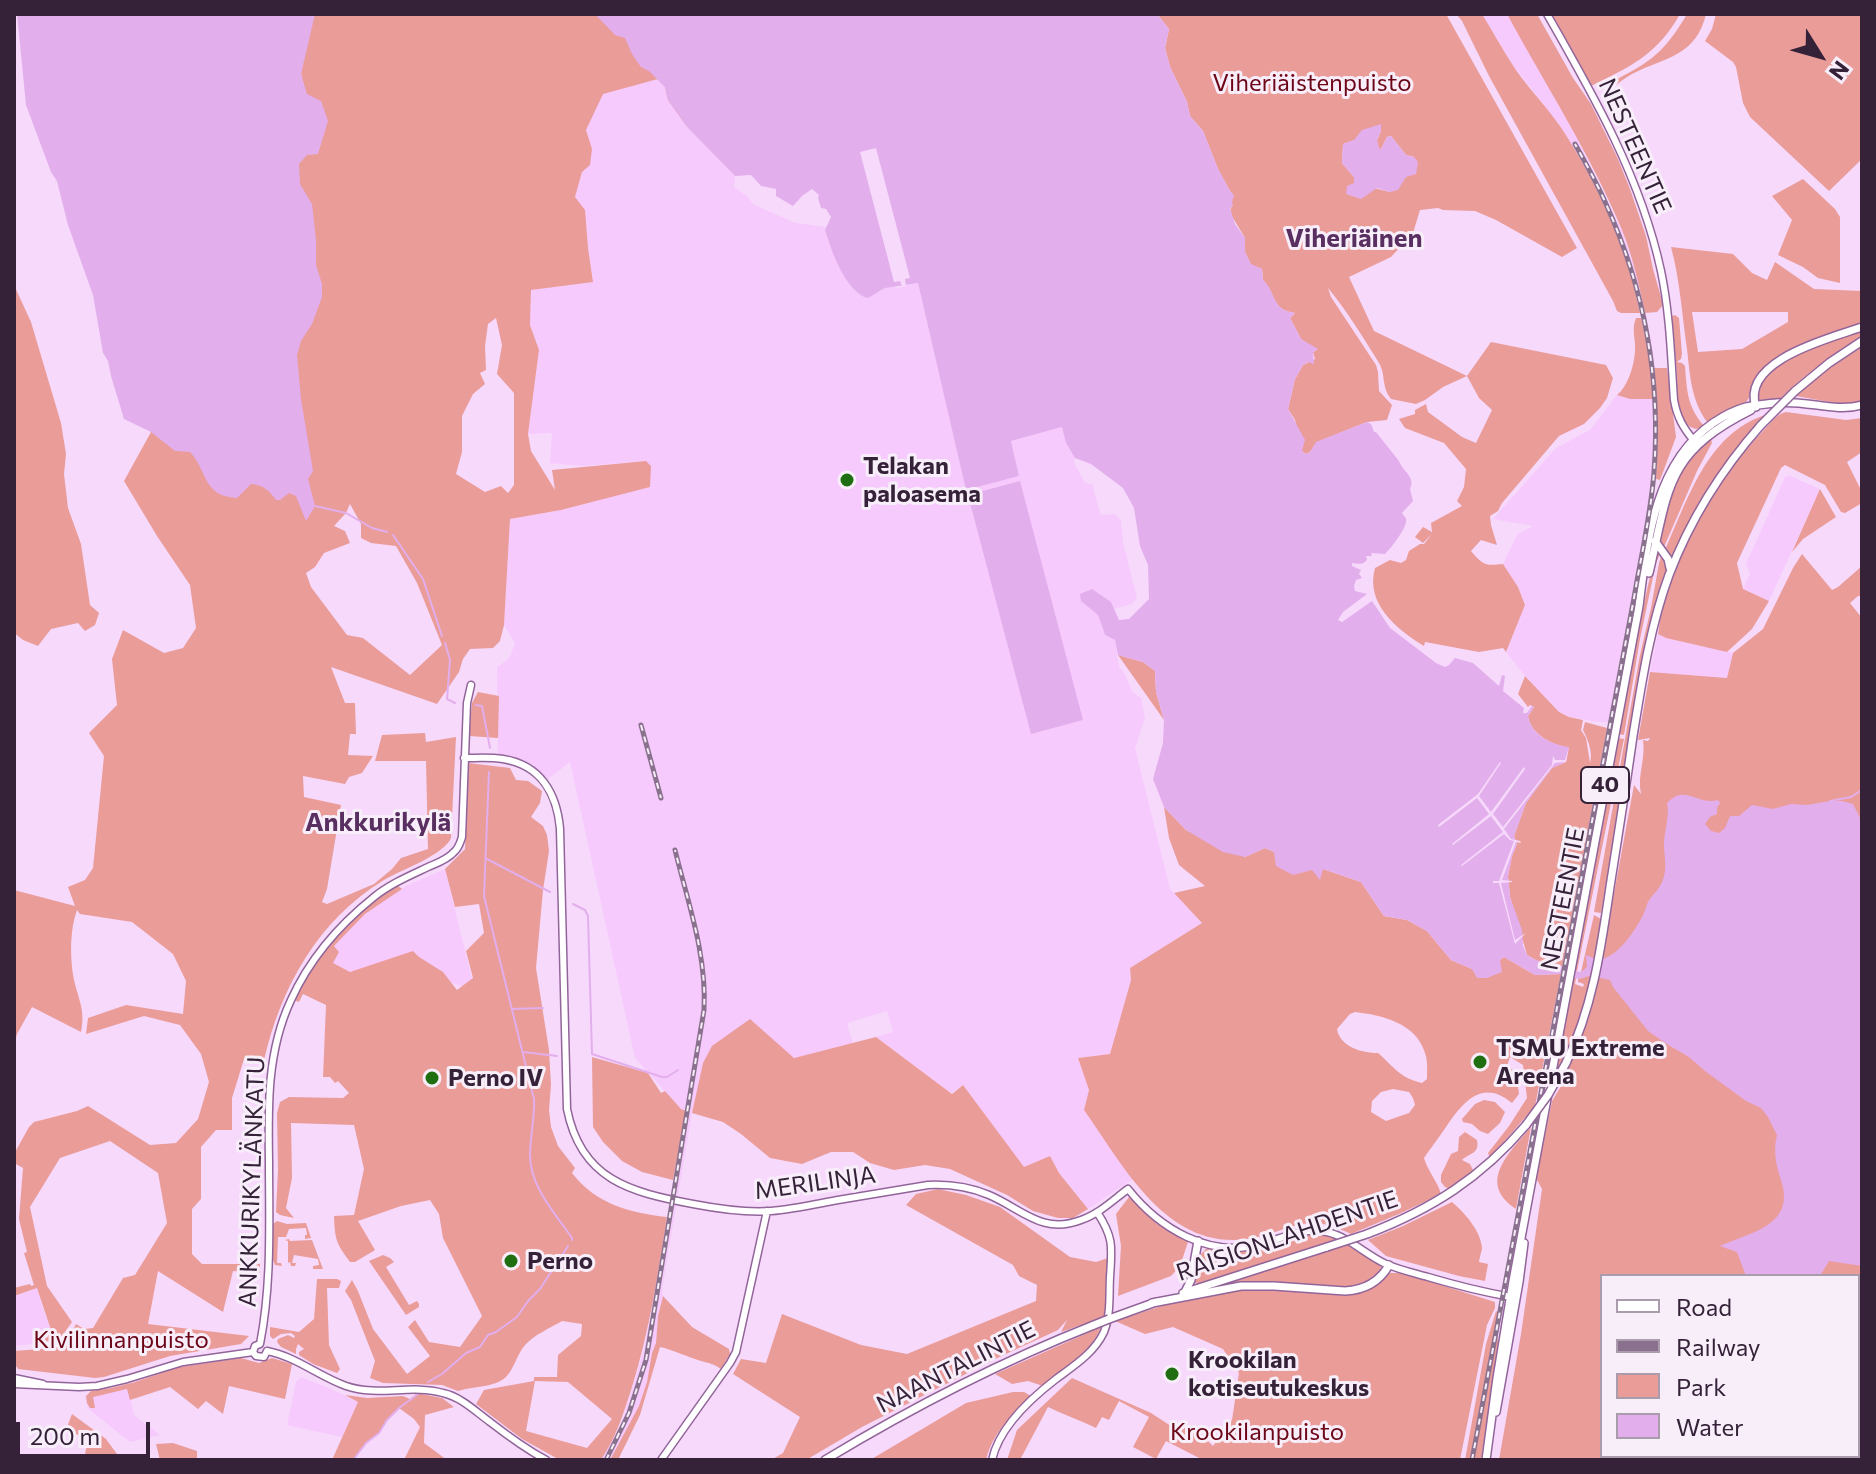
<!DOCTYPE html>
<html>
<head>
<meta charset="utf-8">
<style>
  body { margin:0 }
  #map { position:relative; width:1876px; height:1474px; overflow:hidden; background:#f7d9fc; font-family:Commissioner,sans-serif }
  canvas { display:block }
  .frame { position:absolute; inset:0; border:16px solid #352238; pointer-events:none }
  .legend { position:absolute; left:1600px; top:1274px; width:260px; height:184px; box-sizing:border-box; background:#f8eefa; border:2px solid #aa9cac; margin:0; padding:10px 14px; list-style:none; font-size:24px; color:#352238 }
  .legend li { display:flex; align-items:center; gap:16px; height:40px }
  .legend b { width:40px; border:2px solid #aa9cac }
  .north { position:absolute; left:1780px; top:16px; width:80px; height:80px; -webkit-text-stroke:6px #f8eefa; paint-order:stroke; rotate:127deg; font-size:22px; font-weight:700; line-height:32px; text-align:center; color:#352238 }
  .north::after { content:''; display:block; margin:auto; width:28px; height:36px; background:#352238; clip-path:polygon(50% 0,100% 100%,50% 72%,0 100%) }
  .scale { position:absolute; left:16px; top:1422px; width:134px; height:36px; box-sizing:border-box; border:4px solid #352238; border-top:0; padding-left:10px; font-size:24px; line-height:28px; white-space:nowrap; color:#352238; -webkit-text-stroke:6px #f8eefa; paint-order:stroke }
</style>
</head>
<body>
<div id="map">
<canvas width="1876" height="1474"></canvas>
<div class="frame"></div>
<ul class="legend">
<li><b style="height:10px;background:#fff"></b>Road</li>
<li><b style="height:10px;background:#8a728e"></b>Railway</li>
<li><b style="height:22px;background:#ea9c99"></b>Park</li>
<li><b style="height:22px;background:#e3aeec"></b>Water</li>
</ul>
<div class="north">N</div>
<div class="scale">200 m</div>
</div>
<script>
const ctx = document.querySelector('canvas').getContext('2d');
ctx.lineJoin = 'round';
function fillPath(path, color) {
  ctx.fillStyle = color;
  ctx.fill(path, 'evenodd');
}
function trace(path, color, width, dash) {
  ctx.strokeStyle = color;
  ctx.lineWidth = width;
  ctx.lineCap = dash ? 'butt' : 'round';
  ctx.setLineDash(dash || []);
  ctx.stroke(path);
}
function label(font, color, halo, rows, align = 'center') {
  ctx.font = font + ' Commissioner,sans-serif';
  ctx.lineWidth = 6;
  ctx.setLineDash([]);
  ctx.textBaseline = 'middle';
  ctx.strokeStyle = halo;
  ctx.fillStyle = color;
  for (const [text, x, y, turn = 0] of rows) {
    ctx.save();
    ctx.translate(x, y);
    ctx.rotate((+turn || 0) * Math.PI / 180);
    ctx.textAlign = isNaN(turn) ? turn : align;
    if (halo) ctx.strokeText(text, 0, 0);
    ctx.fillText(text, 0, 0);
    ctx.restore();
  }
}
fillPath(new Path2D(`
  M 1482,14 L 1507,14 L 1577,138 L 1622,231 L 1638,277 L 1653,351 L 1658,399 L 1657,456 L 1653,501 L 1567,969 L 1562,968 L 1608,722 L 1598,722 L 1569,717 L 1559,712 L 1525,676 L 1506,652 L 1525,605 L 1518,587 L 1503,564 L 1517,535 L 1533,526 L 1493,519 L 1556,448 L 1590,430 L 1617,395 L 1630,399 L 1650,369 L 1649,352 L 1636,295 L 1616,232 L 1587,171 L 1571,144 L 1558,123 L 1512,64 Z
  M 658,79 L 665,87 L 668,100 L 687,127 L 735,176 L 734,187 L 747,196 L 754,205 L 796,223 L 826,227 L 825,230 L 827,238 L 843,274 L 878,293 L 885,288 L 895,286 L 897,288 L 918,283 L 966,489 L 1019,476 L 1011,441 L 1063,427 L 1066,443 L 1075,458 L 1074,463 L 1085,483 L 1092,484 L 1101,515 L 1115,514 L 1121,520 L 1123,542 L 1137,598 L 1132,604 L 1114,609 L 1111,602 L 1098,615 L 1105,635 L 1115,640 L 1119,667 L 1125,674 L 1132,692 L 1141,698 L 1145,718 L 1135,748 L 1170,889 L 1202,923 L 1130,968 L 1131,980 L 1110,1054 L 1078,1058 L 1089,1090 L 1084,1110 L 1133,1179 L 1088,1209 L 1059,1173 L 1050,1156 L 1024,1168 L 963,1085 L 951,1093 L 876,1037 L 893,1032 L 887,1011 L 847,1023 L 853,1043 L 794,1058 L 749,1019 L 703,1063 L 692,1113 L 662,1289 L 663,1296 L 658,1316 L 656,1343 L 652,1353 L 647,1382 L 639,1406 L 618,1448 L 610,1460 L 601,1460 L 622,1422 L 643,1353 L 654,1298 L 686,1111 L 681,1109 L 635,1058 L 570,762 L 548,779 L 532,767 L 521,762 L 498,756 L 497,667 L 509,659 L 515,643 L 504,625 L 510,519 L 561,510 L 650,486 L 646,461 L 582,466 L 550,463 L 552,433 L 528,434 L 539,351 L 530,325 L 531,290 L 593,281 L 588,248 L 575,198 L 582,172 L 592,149 L 585,130 L 603,93 Z
  M 1790,476 L 1820,489 L 1769,601 L 1743,589 L 1750,574 L 1746,564 L 1785,477 Z
  M 1658,634 L 1666,638 L 1733,653 L 1727,678 L 1650,672 Z
  M 445,869 L 475,991 L 399,964 L 350,972 L 332,963 L 339,952 L 334,946 L 365,914 L 406,886 Z
  M 1561,974 L 1566,976 L 1474,1460 L 1470,1460 Z
  M 37,1288 L 43,1309 L 55,1341 L 14,1346 L 14,1296 Z
  M 301,1377 L 329,1388 L 358,1402 L 342,1437 L 287,1425 L 296,1382 Z
  M 128,1389 L 134,1415 L 160,1435 L 130,1442 L 90,1410 L 87,1405 L 85,1396 Z`), '#f6cafd');
fillPath(new Path2D(`
  M 300,14 L 621,14 L 653,62 L 687,127 L 668,100 L 665,87 L 658,79 L 603,94 L 586,130 L 592,149 L 590,165 L 582,172 L 575,197 L 585,210 L 588,248 L 593,282 L 531,290 L 530,325 L 539,350 L 528,434 L 531,451 L 555,490 L 552,470 L 646,461 L 651,466 L 650,487 L 561,510 L 510,519 L 504,625 L 500,641 L 493,648 L 470,649 L 463,659 L 459,672 L 437,704 L 331,667 L 345,703 L 355,703 L 356,734 L 350,734 L 348,755 L 373,756 L 362,773 L 349,777 L 345,784 L 303,776 L 304,797 L 341,805 L 327,889 L 322,902 L 327,904 L 374,884 L 392,869 L 401,858 L 428,849 L 426,761 L 375,761 L 382,735 L 425,733 L 426,742 L 456,737 L 451,838 C 444,855 401,870 384,880 C 318,920 281,987 264,1060 L 244,1059 L 232,1098 L 232,1130 L 216,1130 L 201,1147 L 201,1199 L 192,1209 L 192,1254 L 202,1264 L 260,1264 L 260,1273 L 233,1271 L 223,1312 L 158,1271 L 148,1324 L 249,1336 L 241,1344 L 170,1356 L 104,1377 L 95,1378 L 18,1369 L 14,1363 L 14,1351 L 53,1348 L 64,1344 L 67,1345 L 75,1334 L 72,1332 L 76,1324 L 84,1329 L 93,1328 L 123,1278 L 135,1275 L 167,1223 L 158,1173 L 110,1141 L 60,1158 L 30,1207 L 47,1286 L 72,1322 L 60,1339 L 32,1344 L 48,1337 L 47,1332 L 51,1330 L 37,1288 L 14,1296 L 14,1288 L 30,1284 L 31,1286 L 34,1285 L 24,1253 L 27,1252 L 19,1219 L 23,1168 L 14,1163 L 14,1154 L 29,1127 L 34,1122 L 77,1111 L 88,1106 L 150,1145 L 176,1143 L 198,1119 L 209,1082 L 201,1054 L 180,1025 L 144,1016 L 86,1034 L 88,1018 L 126,1005 L 183,1014 L 186,981 L 173,954 L 132,922 L 80,914 L 77,910 C 70,929 70,954 73,975 C 77,997 86,1009 81,1032 L 32,1007 L 17,1034 L 14,1046 L 14,890 L 75,906 L 68,887 L 85,880 L 93,868 L 104,756 L 89,733 L 117,705 L 112,659 L 123,630 L 164,653 L 183,648 L 196,628 L 190,585 L 157,536 L 124,481 L 151,432 L 302,115 ZM 496,318 L 502,345 L 497,374 L 514,393 L 514,485 L 508,493 L 501,486 L 485,492 L 456,474 L 462,452 L 462,416 L 473,394 L 485,384 L 480,373 L 486,370 L 485,346 L 488,324 ZM 350,504 L 361,524 L 361,538 L 371,543 L 396,546 L 417,583 L 442,645 L 410,675 L 363,638 L 347,635 L 311,587 L 306,573 L 315,567 L 324,553 L 350,543 L 345,531 L 334,526 L 346,513 Z
  M 1157,14 L 1446,14 L 1577,248 L 1562,257 L 1496,220 L 1475,211 L 1443,210 L 1438,208 L 1420,210 L 1413,233 L 1391,257 L 1349,277 L 1374,331 L 1467,376 L 1491,342 L 1606,365 L 1613,378 L 1607,398 L 1600,408 L 1584,424 L 1559,436 L 1502,503 L 1498,511 L 1490,516 L 1491,525 L 1497,545 L 1481,540 L 1471,551 C 1483,565 1485,566 1503,564 L 1518,587 L 1525,605 L 1506,652 L 1503,648 L 1479,652 L 1425,642 L 1424,646 C 1396,629 1365,603 1375,568 L 1390,560 L 1401,563 L 1406,560 L 1409,551 L 1420,544 L 1424,544 L 1432,534 L 1423,543 L 1415,537 L 1423,527 L 1432,532 L 1431,523 L 1462,506 L 1457,501 L 1464,487 L 1466,469 L 1444,443 L 1405,428 L 1399,419 L 1415,414 L 1415,410 L 1426,404 L 1428,412 L 1462,437 L 1476,443 L 1492,410 L 1479,398 L 1467,376 L 1443,387 L 1425,400 L 1416,404 L 1391,399 C 1381,386 1386,375 1379,363 C 1363,337 1347,311 1328,288 L 1331,297 L 1376,365 L 1378,372 L 1379,391 L 1392,405 L 1387,420 L 1367,422 L 1317,442 L 1310,452 L 1306,454 L 1302,451 L 1295,420 L 1288,409 L 1295,379 L 1303,365 L 1315,359 L 1313,352 L 1317,350 L 1301,339 L 1290,318 L 1295,313 C 1271,310 1276,293 1263,280 L 1262,269 L 1251,265 L 1245,252 L 1245,238 L 1230,213 L 1232,202 L 1230,191 L 1218,169 L 1203,131 L 1190,116 L 1187,102 L 1170,67 L 1165,48 L 1169,29 ZM 1381,131 L 1377,140 L 1378,149 L 1381,149 L 1387,137 L 1391,136 L 1406,155 L 1414,157 L 1390,192 L 1354,183 L 1354,177 L 1342,163 L 1343,144 Z
  M 1456,14 L 1482,14 C 1495,35 1507,58 1521,77 C 1534,94 1548,109 1560,126 C 1597,182 1627,247 1640,313 L 1621,313 L 1617,311 L 1613,301 L 1489,76 L 1462,21 Z
  M 1507,14 L 1537,14 L 1573,78 L 1591,104 L 1618,159 L 1630,189 L 1646,236 L 1653,269 L 1661,297 L 1663,305 L 1657,312 L 1645,313 C 1639,285 1633,257 1622,230 C 1591,155 1546,86 1507,14 Z
  M 1552,14 L 1680,14 C 1658,54 1630,67 1591,86 Z
  M 1687,14 L 1706,14 C 1696,56 1666,57 1634,73 C 1624,78 1616,86 1606,91 L 1604,86 C 1646,64 1662,57 1687,14 Z
  M 1716,14 L 1862,14 L 1862,159 L 1829,191 L 1750,117 L 1743,103 L 1736,67 L 1733,62 L 1705,41 L 1712,29 Z
  M 1803,179 L 1835,209 L 1840,217 L 1840,283 L 1818,278 L 1803,267 L 1778,255 L 1792,220 L 1772,196 Z
  M 1671,247 L 1733,254 L 1752,273 L 1767,280 L 1775,262 L 1814,289 L 1862,291 L 1862,323 C 1834,333 1791,345 1769,363 C 1757,373 1757,384 1750,396 C 1744,409 1720,417 1707,422 C 1691,400 1690,375 1687,349 C 1682,315 1680,280 1671,247 ZM 1692,312 L 1788,312 L 1788,322 L 1742,349 L 1698,352 Z
  M 14,285 L 31,322 L 61,423 L 66,454 L 64,474 L 68,508 L 81,544 L 90,605 L 99,613 L 95,625 L 85,631 L 78,623 L 51,629 L 38,646 L 23,640 L 14,633 Z
  M 1675,315 L 1679,318 L 1682,354 L 1681,359 L 1677,362 L 1682,363 L 1685,366 C 1687,391 1687,407 1705,427 C 1688,435 1679,415 1677,401 C 1676,392 1678,384 1677,375 C 1675,355 1674,335 1672,316 Z
  M 1636,318 L 1641,318 L 1649,352 L 1653,399 L 1630,399 L 1617,395 C 1628,386 1634,366 1635,351 C 1636,340 1631,329 1636,318 Z
  M 1862,330 L 1862,338 C 1832,356 1804,374 1780,399 L 1757,400 L 1756,395 L 1760,382 L 1771,367 L 1813,347 Z
  M 1862,347 L 1862,402 L 1846,405 L 1796,396 L 1825,371 Z
  M 1654,368 L 1667,368 L 1676,437 L 1660,480 L 1656,479 L 1658,426 Z
  M 1786,412 L 1846,420 L 1862,418 L 1862,452 L 1847,462 L 1862,492 L 1862,503 L 1845,513 L 1841,512 L 1825,485 L 1785,465 L 1781,468 L 1737,563 L 1743,589 L 1769,601 L 1752,629 L 1727,652 L 1666,638 L 1658,634 C 1668,563 1714,482 1763,431 C 1770,424 1776,414 1786,412 Z
  M 1765,415 C 1726,459 1695,505 1672,559 L 1665,550 C 1688,499 1707,434 1765,415 Z
  M 1711,439 L 1712,443 L 1697,471 L 1664,547 L 1659,541 C 1667,503 1677,462 1711,439 Z
  M 1820,489 L 1836,517 L 1803,539 L 1792,552 Z
  M 1657,546 L 1661,552 L 1656,563 L 1640,639 L 1624,735 L 1619,734 L 1636,638 Z
  M 1662,554 C 1667,559 1667,568 1666,574 L 1654,610 L 1643,656 L 1601,913 L 1594,912 L 1640,655 L 1651,608 L 1659,563 Z
  M 1802,554 L 1832,590 L 1838,587 L 1862,566 L 1862,596 L 1858,596 L 1850,603 L 1862,618 L 1862,1460 L 1499,1460 L 1521,1334 L 1542,1189 L 1536,1178 L 1552,1101 L 1564,1081 L 1571,1046 L 1560,1067 L 1555,1068 L 1572,977 L 1576,978 L 1575,984 L 1583,987 L 1584,984 L 1578,982 L 1578,979 L 1627,964 L 1659,927 L 1688,855 L 1670,825 L 1669,850 L 1672,862 L 1671,867 L 1675,874 L 1672,886 L 1662,898 L 1667,904 L 1664,907 L 1659,908 L 1660,916 L 1650,922 L 1651,931 C 1642,938 1641,950 1631,955 C 1622,960 1610,968 1600,969 C 1592,970 1589,968 1581,972 L 1594,915 L 1601,919 L 1595,959 L 1602,958 L 1634,785 L 1641,794 C 1637,775 1646,758 1643,740 L 1648,741 L 1650,738 L 1638,740 L 1650,672 L 1727,678 L 1733,653 L 1763,629 L 1793,568 ZM 1602,1276 L 1858,1276 L 1858,1456 L 1602,1456 Z
  M 1118,655 L 1143,662 L 1155,671 L 1156,692 L 1164,720 Z
  M 1525,676 L 1559,712 L 1569,717 L 1583,720 L 1581,730 L 1586,738 L 1590,763 C 1593,752 1588,740 1583,730 L 1585,722 L 1607,728 L 1562,968 L 1552,962 L 1541,963 L 1527,955 L 1510,897 L 1508,876 L 1512,856 L 1517,844 L 1514,836 L 1526,803 L 1534,792 L 1552,768 L 1566,762 L 1568,748 C 1552,744 1531,735 1528,716 L 1534,707 L 1530,705 L 1528,707 L 1518,694 Z
  M 478,692 L 499,696 L 498,738 L 469,736 L 472,703 Z
  M 1618,738 L 1624,739 L 1577,971 L 1574,971 Z
  M 468,763 L 510,768 L 516,780 L 528,781 L 542,791 L 540,803 L 531,817 L 543,826 L 547,835 L 549,851 L 543,890 L 536,968 L 549,1050 L 551,1085 L 549,1110 L 551,1127 L 558,1146 L 575,1168 L 572,1173 C 596,1204 630,1213 667,1217 C 658,1275 649,1332 632,1387 C 623,1415 617,1435 601,1460 L 560,1460 L 522,1439 L 476,1404 L 484,1390 L 534,1381 L 534,1377 L 557,1377 L 558,1355 L 581,1336 L 582,1324 L 562,1321 C 550,1328 534,1335 525,1345 C 517,1354 514,1369 506,1377 C 494,1388 473,1386 458,1391 L 442,1385 L 383,1383 L 370,1378 L 375,1361 L 351,1300 L 345,1291 L 352,1280 L 358,1291 L 373,1329 L 407,1374 L 430,1356 L 408,1327 L 415,1320 L 429,1342 L 460,1347 L 482,1316 L 443,1238 L 439,1214 L 430,1200 L 401,1206 L 358,1221 L 375,1250 L 355,1262 L 350,1262 C 336,1243 335,1240 334,1216 L 354,1215 L 364,1169 L 354,1125 L 291,1123 L 292,1178 L 286,1208 L 294,1218 L 280,1215 L 276,1212 L 278,1170 L 277,1113 L 280,1102 L 289,1097 L 343,1098 L 349,1093 L 338,1081 L 335,1083 L 330,1077 L 323,1077 L 326,1005 L 303,994 L 299,1002 L 294,1000 C 313,958 355,906 397,885 L 402,889 L 365,914 L 334,946 L 339,952 L 333,963 L 350,972 L 413,951 L 419,957 L 443,972 L 457,990 L 473,978 L 466,951 L 484,933 L 479,904 L 455,907 L 445,869 L 465,849 ZM 535,1381 L 568,1382 L 612,1419 L 587,1448 L 526,1431 Z
  M 1164,807 L 1186,830 L 1245,857 L 1265,848 L 1312,869 L 1323,869 L 1361,882 L 1384,916 L 1407,920 L 1427,931 L 1451,960 L 1472,969 L 1500,963 L 1500,960 L 1504,957 L 1535,975 L 1561,974 L 1535,1106 L 1490,1158 L 1488,1153 L 1509,1126 L 1527,1098 L 1523,1065 L 1510,1057 L 1507,1066 L 1516,1072 L 1519,1094 L 1512,1103 C 1482,1078 1463,1102 1446,1127 C 1439,1137 1431,1148 1424,1158 C 1428,1172 1437,1180 1441,1194 L 1399,1214 L 1351,1234 C 1311,1214 1300,1225 1262,1236 C 1172,1260 1127,1171 1084,1110 L 1089,1090 L 1078,1058 L 1110,1054 L 1131,980 L 1130,968 L 1202,923 L 1174,893 L 1205,886 L 1179,865 L 1169,838 ZM 1355,1012 C 1382,1015 1416,1023 1425,1053 C 1428,1061 1427,1071 1427,1079 L 1422,1083 C 1400,1078 1394,1067 1378,1053 C 1362,1053 1340,1047 1337,1029 L 1350,1014 ZM 1393,1089 L 1409,1092 L 1413,1098 L 1415,1105 L 1409,1113 L 1386,1121 L 1371,1112 L 1372,1101 L 1381,1092 Z
  M 750,1019 L 794,1058 L 876,1037 L 952,1094 L 963,1085 L 1024,1167 L 1050,1156 L 1059,1173 L 1088,1209 L 1073,1218 L 1058,1218 L 1033,1211 L 1007,1195 L 950,1169 L 925,1165 L 894,1170 L 870,1163 L 853,1152 L 831,1152 L 802,1164 L 770,1158 L 741,1134 L 723,1122 L 692,1113 L 703,1063 L 712,1046 Z
  M 592,1057 L 648,1073 L 661,1093 L 665,1091 L 681,1109 L 686,1111 L 673,1180 L 642,1172 L 622,1161 L 603,1142 L 593,1127 Z
  M 1484,1100 L 1495,1102 L 1505,1112 L 1500,1123 L 1488,1134 L 1480,1131 L 1472,1124 L 1463,1122 L 1462,1119 L 1475,1104 Z
  M 1531,1127 L 1516,1209 C 1477,1183 1508,1154 1531,1127 Z
  M 1465,1132 L 1477,1140 C 1480,1154 1469,1153 1462,1160 L 1470,1164 L 1474,1172 L 1450,1189 L 1445,1187 L 1441,1182 L 1441,1175 L 1451,1154 L 1458,1151 L 1459,1137 Z
  M 938,1189 L 966,1195 L 1000,1207 L 1070,1257 L 1096,1262 L 1108,1258 L 1107,1295 L 1104,1317 L 1061,1332 L 1067,1320 L 1058,1330 L 995,1359 L 862,1427 L 806,1460 L 771,1460 L 783,1453 L 800,1417 L 733,1374 L 741,1359 L 766,1363 L 782,1314 L 861,1345 L 907,1354 L 1036,1301 L 1037,1285 L 1019,1276 L 1013,1265 L 906,1205 L 916,1194 Z
  M 1129,1197 L 1157,1224 L 1188,1242 L 1180,1266 L 1171,1276 L 1118,1296 L 1121,1246 L 1116,1214 Z
  M 1452,1202 C 1464,1212 1481,1231 1482,1248 C 1482,1250 1479,1260 1479,1262 L 1488,1264 L 1485,1281 L 1459,1276 L 1386,1256 L 1368,1240 L 1403,1226 Z
  M 277,1221 L 287,1224 L 306,1223 L 311,1238 L 305,1239 L 305,1235 L 307,1235 L 306,1228 L 289,1229 L 286,1237 L 278,1237 L 277,1263 L 281,1263 L 282,1266 L 275,1265 L 273,1260 L 273,1224 Z
  M 1310,1234 L 1322,1234 L 1338,1239 L 1198,1284 L 1194,1282 L 1198,1257 L 1206,1249 L 1245,1250 Z
  M 289,1239 L 290,1241 L 312,1240 L 323,1269 L 313,1269 L 313,1266 L 319,1265 L 318,1259 L 294,1255 L 292,1263 L 296,1263 L 295,1266 L 291,1266 L 290,1262 L 288,1263 L 288,1241 L 285,1240 Z
  M 1347,1245 L 1381,1266 L 1382,1272 L 1372,1280 L 1350,1288 L 1211,1288 Z
  M 383,1255 L 390,1258 L 394,1262 L 386,1267 L 409,1305 L 417,1301 L 419,1304 L 419,1307 L 406,1315 L 369,1261 Z
  M 1390,1273 L 1403,1273 L 1495,1302 L 1495,1308 L 1487,1325 L 1460,1460 L 1203,1460 L 1166,1441 L 1156,1459 L 1133,1447 L 1149,1417 L 1119,1401 L 1109,1420 L 1102,1417 L 1096,1428 C 1080,1420 1064,1415 1048,1407 L 1021,1458 L 1023,1460 L 1007,1460 L 1017,1430 L 1072,1378 L 1151,1413 L 1171,1426 L 1185,1428 L 1201,1434 L 1213,1446 L 1232,1420 L 1239,1373 L 1223,1349 L 1173,1327 L 1145,1334 L 1115,1321 L 1174,1302 L 1237,1289 L 1272,1287 L 1344,1294 Z
  M 317,1279 L 337,1279 L 341,1281 L 339,1288 L 327,1288 L 329,1345 L 340,1369 L 337,1373 L 313,1364 L 299,1355 L 299,1352 L 304,1349 L 298,1344 L 296,1349 L 296,1354 L 281,1347 L 277,1342 L 278,1339 L 288,1335 L 294,1338 L 295,1336 L 291,1333 L 281,1334 L 273,1339 L 270,1336 L 270,1327 L 299,1332 L 314,1319 Z
  M 663,1296 L 692,1327 L 729,1349 L 730,1354 L 721,1369 C 714,1364 709,1363 701,1361 C 687,1357 674,1350 660,1347 L 640,1415 L 618,1460 L 610,1460 L 639,1406 L 647,1382 L 652,1353 L 656,1343 L 658,1316 Z
  M 1496,1311 L 1498,1312 L 1470,1460 L 1465,1460 L 1486,1344 Z
  M 1101,1327 C 1090,1355 1065,1367 1043,1386 L 1028,1381 L 1012,1384 L 995,1374 Z
  M 1497,1336 L 1499,1344 L 1481,1460 L 1474,1460 Z
  M 241,1358 L 259,1363 L 272,1358 L 292,1364 L 285,1399 L 229,1386 L 223,1414 L 206,1401 L 198,1409 L 170,1387 L 130,1400 L 127,1389 L 93,1397 L 95,1408 L 90,1408 L 87,1403 L 86,1396 L 91,1391 L 111,1388 L 135,1382 L 179,1367 Z
  M 1013,1392 L 1024,1392 L 1031,1396 C 1012,1414 992,1434 986,1460 L 870,1460 L 966,1403 Z
  M 417,1393 L 442,1398 L 454,1407 L 425,1415 L 424,1443 L 447,1460 L 404,1460 L 420,1427 L 414,1419 L 399,1408 L 387,1420 L 379,1433 L 366,1443 L 353,1460 L 332,1460 L 358,1402 L 345,1395 L 367,1398 L 403,1396 L 410,1399 Z
  M 72,1414 L 106,1439 L 117,1454 L 112,1460 L 84,1460 L 87,1444 L 81,1436 L 66,1430 Z
  M 173,1443 L 197,1451 L 197,1460 L 160,1460 L 156,1444 Z`), '#ea9c99');
fillPath(new Path2D(`
  M 17,14 L 315,14 L 301,74 L 307,94 L 321,101 L 328,121 L 318,154 L 307,155 L 299,164 L 300,184 L 312,204 L 316,240 L 316,265 L 322,284 L 322,297 L 312,324 L 301,341 L 297,355 L 301,399 L 313,471 L 308,479 L 315,506 L 306,521 L 296,496 L 289,493 L 280,500 L 276,500 C 269,490 263,485 251,484 L 237,498 C 202,496 208,471 190,452 L 175,451 L 151,432 L 124,419 L 111,376 L 108,361 L 103,353 L 93,295 L 68,225 L 57,181 L 51,172 L 26,105 Z
  M 595,14 L 1157,14 L 1169,29 L 1165,48 L 1170,67 L 1187,102 L 1190,116 L 1203,131 L 1218,169 L 1230,191 L 1234,195 L 1232,202 L 1233,206 L 1230,208 L 1235,224 L 1245,238 L 1245,252 L 1251,264 L 1262,269 L 1263,280 C 1277,293 1271,310 1295,313 L 1290,318 L 1301,339 L 1318,349 L 1313,352 L 1314,364 L 1308,362 L 1303,365 L 1295,379 L 1288,409 L 1305,440 L 1302,451 L 1306,454 L 1310,452 L 1316,442 L 1367,422 L 1371,424 L 1374,432 L 1376,432 L 1399,461 C 1403,472 1416,477 1410,489 L 1413,501 L 1402,513 C 1403,515 1405,516 1406,519 C 1408,527 1391,548 1385,554 L 1371,553 L 1372,556 L 1366,556 L 1367,560 C 1363,565 1358,564 1352,563 L 1352,566 L 1361,570 L 1359,574 L 1362,578 L 1356,580 L 1354,586 L 1355,591 L 1367,594 L 1343,612 L 1338,620 L 1342,622 L 1372,601 L 1390,628 L 1436,663 L 1445,667 L 1449,665 L 1455,658 L 1473,663 L 1499,686 L 1502,675 L 1505,676 L 1503,691 L 1524,708 L 1523,713 L 1527,713 L 1532,706 L 1534,707 L 1528,716 C 1531,735 1552,745 1569,747 L 1566,762 L 1552,768 L 1534,792 L 1526,803 L 1514,836 L 1517,844 L 1512,856 L 1508,876 L 1510,897 L 1522,930 L 1523,946 L 1527,955 C 1539,964 1542,959 1553,963 C 1564,966 1569,970 1581,972 L 1587,967 L 1586,955 C 1589,956 1595,959 1598,959 C 1617,960 1637,928 1644,913 C 1645,911 1647,904 1648,902 C 1654,892 1661,889 1664,876 C 1667,866 1664,855 1664,845 C 1664,831 1670,817 1667,803 C 1685,783 1698,806 1718,800 L 1720,803 L 1717,808 L 1717,814 L 1710,817 L 1705,824 L 1711,831 L 1719,833 L 1725,828 L 1730,816 L 1739,816 L 1752,805 L 1773,809 L 1791,804 L 1807,805 L 1830,801 L 1842,801 L 1853,804 L 1862,822 L 1862,1266 L 1829,1261 L 1820,1276 L 1746,1276 L 1737,1252 L 1720,1246 C 1752,1232 1796,1225 1781,1180 C 1776,1165 1773,1151 1777,1135 L 1768,1117 L 1761,1108 L 1746,1101 L 1705,1071 L 1689,1057 L 1670,1046 L 1648,1031 L 1613,987 L 1610,980 L 1590,976 L 1578,979 L 1561,974 L 1535,975 L 1504,957 L 1500,960 L 1502,972 L 1487,978 L 1477,978 L 1472,969 L 1451,960 L 1427,931 L 1407,920 L 1384,916 L 1361,882 L 1323,869 L 1320,880 L 1312,870 L 1293,875 L 1276,866 L 1274,852 L 1265,848 L 1245,857 L 1223,852 L 1186,830 L 1164,807 L 1153,779 L 1163,743 L 1164,720 L 1156,692 L 1155,671 L 1143,662 L 1118,655 L 1115,640 L 1105,635 L 1098,615 L 1081,601 L 1080,594 L 1092,589 L 1111,602 L 1119,620 L 1129,619 L 1149,599 L 1148,565 L 1140,546 L 1134,508 L 1123,488 L 1091,464 L 1075,458 L 1066,443 L 1062,427 L 1011,441 L 1019,476 L 966,490 L 918,283 L 885,288 L 868,298 C 846,293 831,250 825,230 L 831,217 L 826,209 L 821,208 L 818,198 L 819,195 L 812,189 L 802,196 L 793,206 L 776,196 L 776,189 L 761,186 L 751,175 L 735,176 L 687,127 L 668,100 L 665,87 L 649,71 L 641,67 L 632,54 L 625,38 L 615,35 Z
  M 1381,124 L 1381,131 L 1377,140 L 1379,148 L 1381,149 L 1387,137 L 1391,136 L 1406,155 L 1414,157 L 1418,162 L 1416,174 L 1406,177 L 1398,190 L 1390,192 L 1377,188 L 1361,199 L 1346,194 L 1347,186 L 1354,183 L 1354,177 L 1342,163 L 1343,144 L 1354,140 L 1362,130 Z
  M 1020,481 L 1083,720 L 1031,734 L 968,495 Z`), '#e3aeec');
fillPath(new Path2D(`
  M 876,148 L 910,278 L 905,279 L 906,286 L 902,286 L 900,281 L 894,282 L 860,152 Z
  M 1569,747 L 1566,762 L 1555,763 L 1504,829 L 1511,839 L 1520,841 L 1521,843 L 1516,842 L 1502,880 L 1512,881 L 1512,882 L 1501,883 L 1515,940 L 1526,933 L 1515,944 L 1499,883 L 1493,883 L 1493,881 L 1499,881 L 1514,841 L 1510,840 L 1504,834 L 1462,866 L 1461,865 L 1503,832 L 1491,816 L 1453,845 L 1452,844 L 1489,814 L 1477,798 L 1439,827 L 1438,825 L 1478,794 L 1500,762 L 1501,763 L 1479,796 L 1491,812 L 1524,767 L 1525,769 L 1493,814 L 1503,827 L 1552,765 L 1553,756 L 1555,760 L 1565,760 Z`), '#f7d9fc');
trace(new Path2D(`
  M 315,506 L 346,513 L 372,528 L 387,532
  M 393,535 L 423,579 L 442,636
  M 445,643 L 450,660 L 447,699 L 455,703
  M 476,705 L 482,706 L 490,748
  M 489,772 L 484,896 L 534,1099 C 535,1118 530,1136 530,1155 C 530,1187 555,1213 572,1238 L 572,1240
  M 1830,801 L 1851,797 L 1862,790
  M 487,859 L 550,892
  M 573,904 L 585,910 L 588,916 L 592,1054 L 662,1077 L 667,1077 L 678,1070
  M 512,1009 L 543,1008
  M 523,1052 L 557,1056
  M 428,1382 L 442,1374 L 466,1353 L 480,1347 L 488,1335 L 496,1332 L 517,1317 L 528,1301 L 540,1289 L 568,1246
  M 353,1460 L 366,1443 L 379,1433 L 387,1420 L 399,1408 L 418,1394
  M 1694,1460 L 1696,1456`), '#e3aeec', 2);
const minor = new Path2D(`
  M 1547,14 C 1594,96 1641,178 1661,271 C 1670,314 1671,357 1674,400 C 1677,417 1683,428 1695,442
  M 464,758 C 477,758 491,757 503,759 C 541,765 557,794 560,829 L 567,1109 C 581,1180 630,1192 693,1204 C 719,1209 745,1213 771,1211 C 794,1209 816,1204 838,1200 C 868,1195 898,1190 928,1185 C 949,1184 970,1187 989,1195 C 1022,1209 1042,1235 1081,1220 C 1099,1214 1113,1200 1128,1189 C 1159,1228 1209,1259 1261,1244 C 1283,1238 1304,1227 1327,1232 C 1349,1237 1366,1255 1386,1264 C 1400,1270 1414,1273 1428,1277 C 1455,1285 1483,1292 1511,1297
  M 267,1351 C 297,1357 318,1376 346,1386 C 378,1397 411,1384 443,1393 C 461,1397 475,1411 490,1422 C 508,1436 526,1449 546,1460
  M 253,1352 L 255,1346 L 260,1344 C 272,1283 269,1222 269,1161 C 268,1106 267,1051 291,1000 C 310,958 339,925 374,897 C 390,884 409,876 428,867 C 437,863 447,860 454,852 C 459,848 460,843 462,837 L 467,703 L 471,685
  M 253,1352 L 256,1356 L 264,1357 L 267,1351
  M 14,1378 L 43,1384
  M 14,1384 L 79,1387 L 97,1386 L 127,1379 L 183,1362 L 253,1352
  M 661,1460 L 730,1363 L 736,1352 L 767,1211
  M 992,1460 C 999,1427 1030,1399 1056,1379 C 1075,1365 1094,1353 1104,1332 C 1111,1314 1109,1295 1110,1277 C 1112,1247 1114,1238 1097,1212`);
const major = new Path2D(`
  M 1795,391 L 1829,363 L 1862,341
  M 1756,407 C 1740,360 1831,338 1862,327
  M 1655,541 L 1668,559 L 1670,568
  M 1649,573 C 1669,488 1665,453 1751,410
  M 1566,1063 C 1593,1007 1601,948 1610,887 C 1618,836 1626,786 1633,736 C 1642,681 1650,627 1669,575 C 1690,520 1722,469 1761,425
  M 1367,1234 C 1432,1209 1481,1178 1526,1125
  M 1185,1292 L 1191,1280 L 1198,1241
  M 1183,1293 L 1327,1247
  M 1152,1303 L 1241,1286 L 1274,1286 L 1345,1291 C 1364,1290 1379,1283 1389,1265
  M 1109,1319 L 1156,1302
  M 1496,1412 L 1519,1282 L 1524,1243
  M 825,1460 C 911,1408 1000,1362 1094,1325
  M 1486,1460 L 1497,1378 L 1513,1281 L 1639,606 C 1647,541 1655,463 1713,423 C 1722,417 1735,410 1746,407 C 1755,405 1767,404 1776,403 C 1805,399 1834,413 1862,405`);
trace(minor, '#92659a', 9);
trace(major, '#92659a', 10);
trace(minor, '#fff', 6);
trace(major, '#fff', 7);
const rail = new Path2D(`
  M 641,725 L 661,798
  M 606,1460 L 629,1413 L 646,1360 L 704,1010 C 707,955 688,903 675,850
  M 1472,1460 L 1634,598 C 1641,556 1651,514 1654,472 C 1661,379 1644,288 1606,204 C 1597,183 1586,164 1575,144`);
trace(rail, '#8a728e', 5);
trace(rail, '#f8eefa', 2, [6]);
const majorBridge = new Path2D(`
  M 1761,425 L 1795,391
  M 1526,1125 L 1548,1095 L 1566,1063
  M 1327,1247 L 1367,1234
  M 1094,1325 L 1109,1319`);
trace(majorBridge, '#92659a', 10, []);
trace(majorBridge, '#fff', 7);
for (const [x, y, r, color] of [
  [847,480,8,"#1f6e12"],
  [1480,1062,8,"#1f6e12"],
  [432,1078,8,"#1f6e12"],
  [511,1261,8,"#1f6e12"],
  [1172,1374,8,"#1f6e12"]
]) {
  const dot = new Path2D();
  dot.arc(x, y, r, 0, 2 * Math.PI);
  ctx.fillStyle = color;
  ctx.fill(dot);
  trace(dot, '#f8eefa', 3);
}
for (const [x, y, w] of [
  [1605,785,48]
]) {
  const box = new Path2D();
  box.roundRect(x - w / 2, y - 18, w, 36, 6);
  ctx.fillStyle = '#f8eefa';
  ctx.fill(box);
  trace(box, '#352238', 2);
}
label('bold 22px', '#352238', null, [
  ["40",1605,785]
]);
label('24px', '#6c0617', '#f8eefa', [
  ["Viheriäistenpuisto",1312,83],
  ["Kivilinnanpuisto",121,1340],
  ["Krookilanpuisto",1257,1432]
]);
label('24px', '#352238', '#f8eefa', [
  ["NESTEENTIE",1635,146,66],
  ["NESTEENTIE",1563,899,-79],
  ["ANKKURIKYLÄNKATU",252,1182,-88],
  ["MERILINJA",815,1183,-8],
  ["RAISIONLAHDENTIE",1287,1236,-19],
  ["NAANTALINTIE",956,1367,-27]
]);
label('bold 24px', '#352238', '#f8eefa', [
  ["Telakan",863,466],
  ["paloasema",863,494],
  ["TSMU Extreme",1496,1048],
  ["Areena",1496,1076],
  ["Perno IV",448,1078],
  ["Perno",527,1261],
  ["Krookilan",1188,1360],
  ["kotiseutukeskus",1188,1388]
], 'left');
label('bold 26px', '#582f60', '#f8eefa', [
  ["Viheriäinen",1354,238],
  ["Ankkurikylä",378,822]
]);
</script>
</body>
</html>
